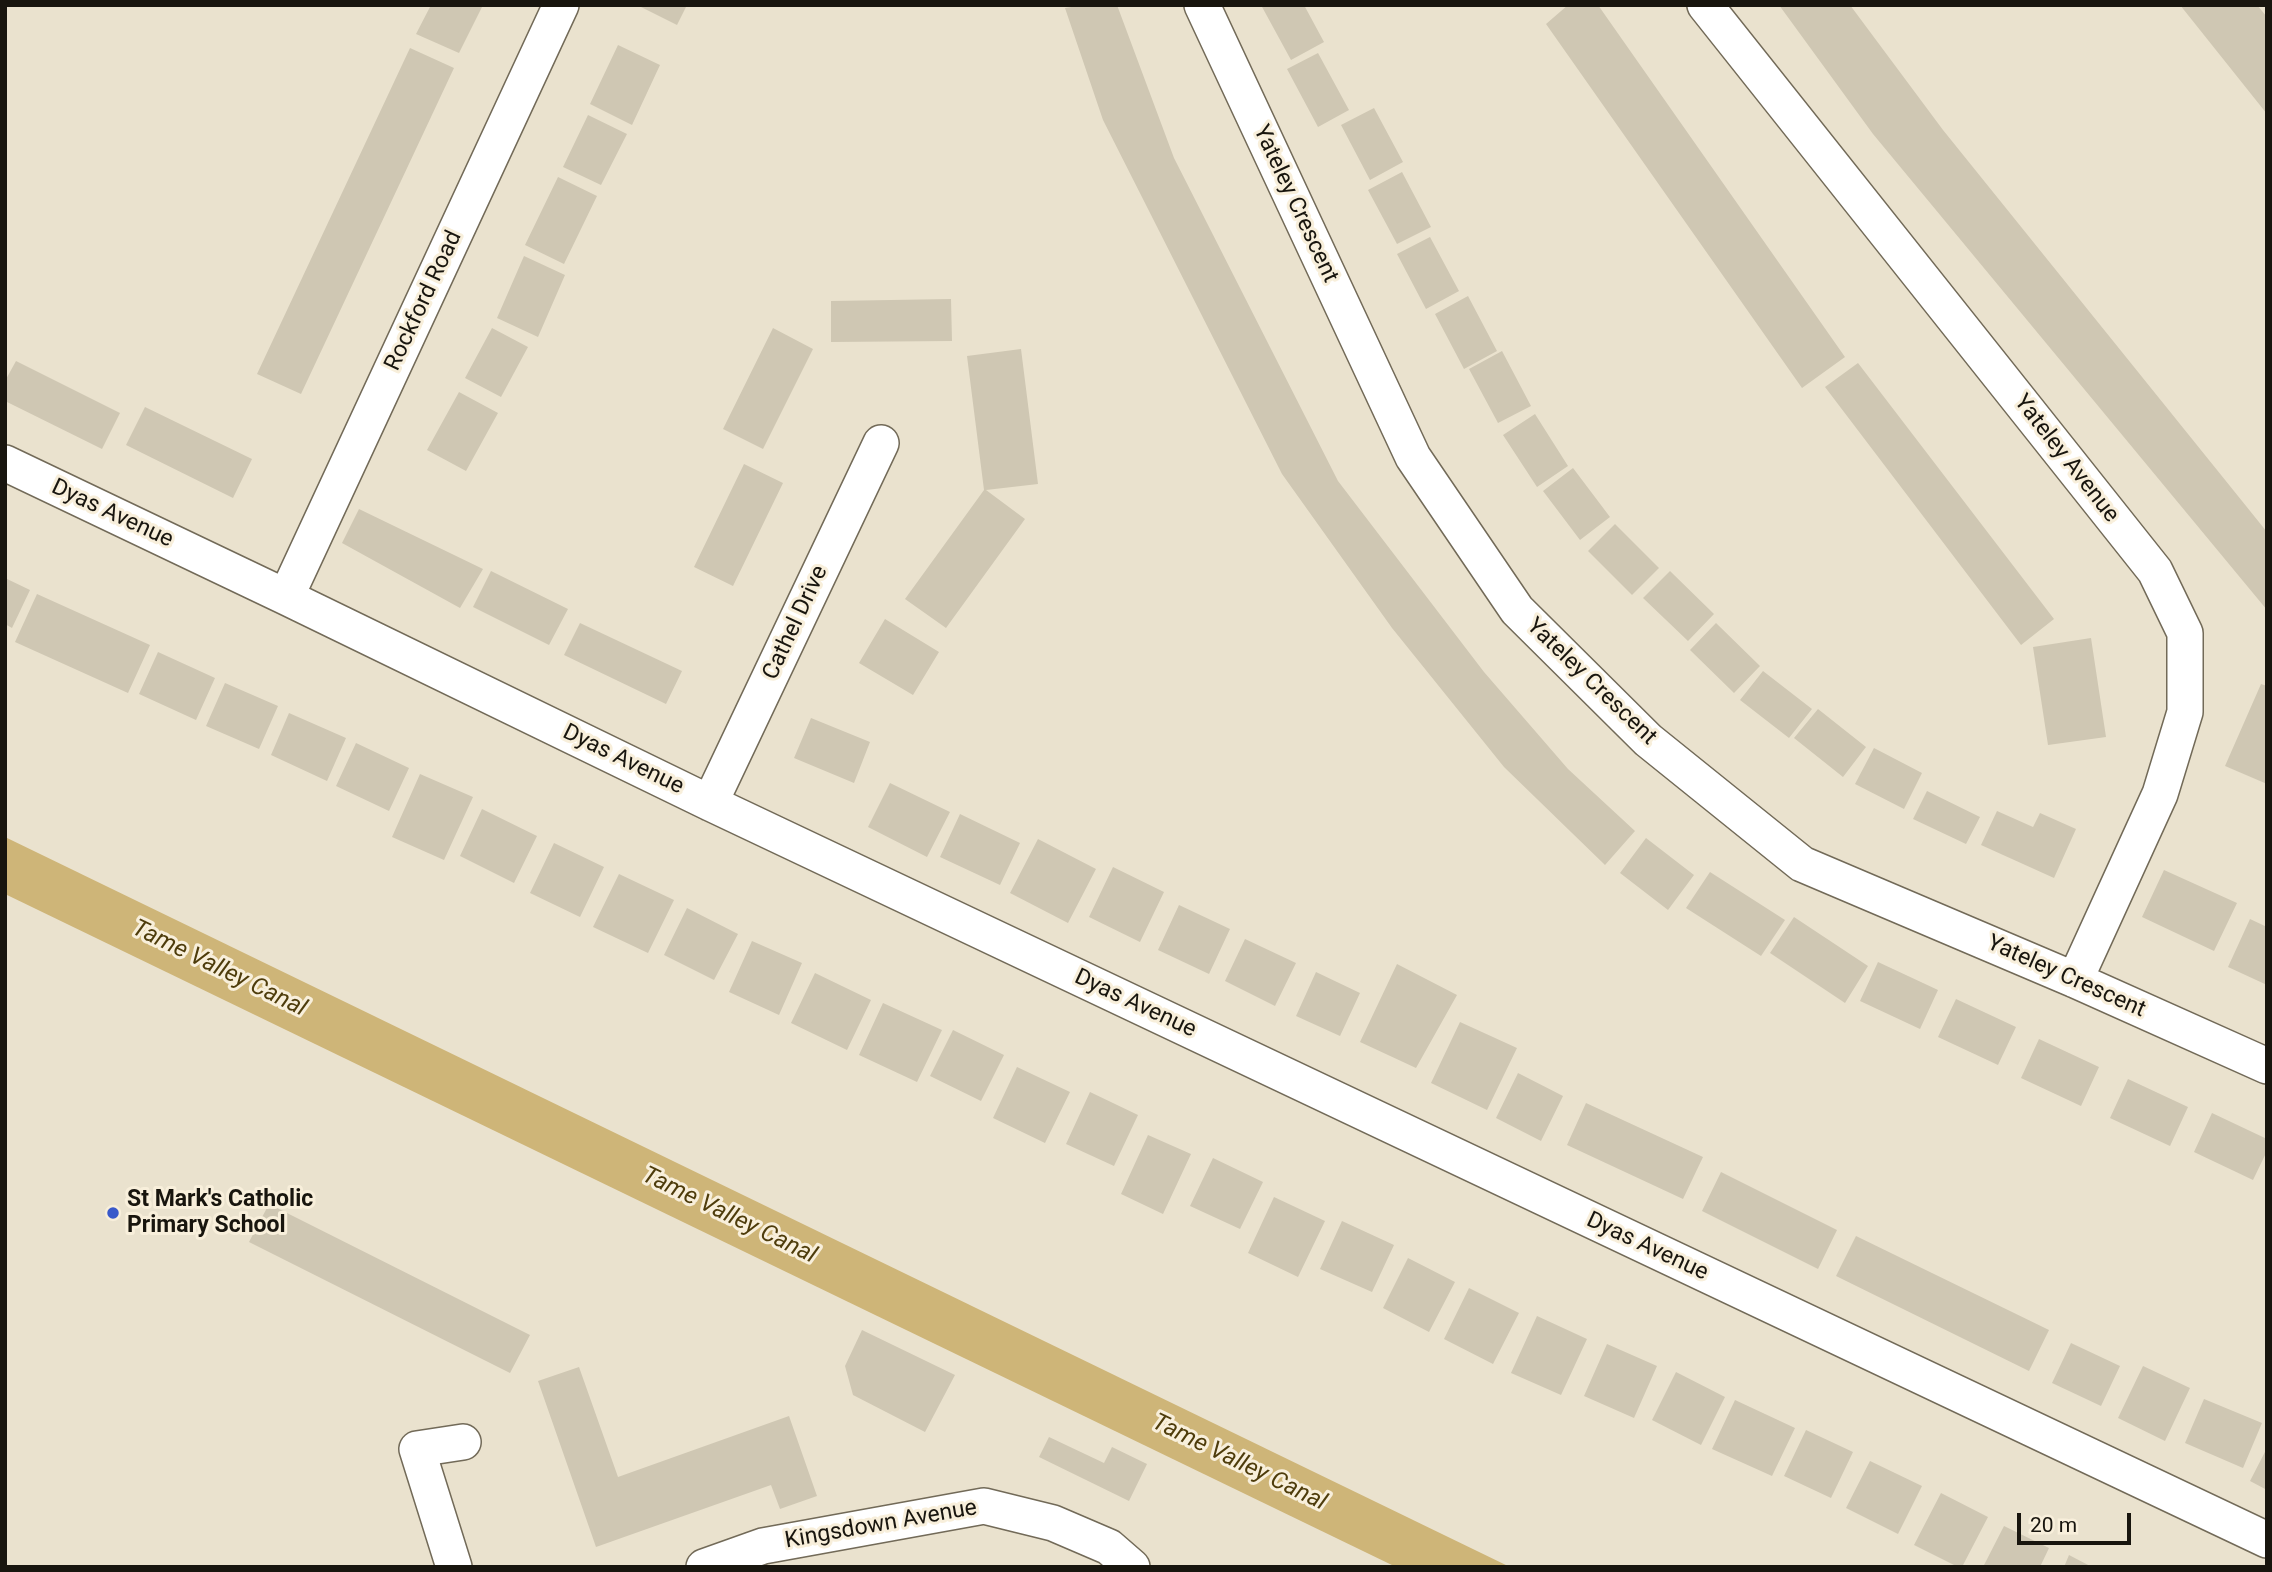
<!DOCTYPE html>
<html>
<head>
<meta charset="utf-8">
<style>
  body { margin:0 }
  #map { position:relative; width:2272px; height:1572px; overflow:hidden; background:#eae2ce; font-family:Roboto,sans-serif }
  canvas { display:block }
  .frame { position:absolute; inset:0; border:7px solid #18150e; pointer-events:none }
  .scale { position:absolute; left:2017px; top:1513px; width:114px; height:32px; box-sizing:border-box; border:4px solid #18150e; border-top:0; padding-left:9px; font-size:21px; line-height:24px; white-space:nowrap; color:#18150e; -webkit-text-stroke:5px #f8efdb; paint-order:stroke }
</style>
</head>
<body>
<div id="map">
<canvas width="2272" height="1572"></canvas>
<div class="frame"></div>
<div class="scale">20 m</div>
</div>
<script>
const ctx = document.querySelector('canvas').getContext('2d');
ctx.lineJoin = 'round';
function fillPath(path, color) {
  ctx.fillStyle = color;
  ctx.fill(path, 'evenodd');
}
function trace(path, color, width, dash) {
  ctx.strokeStyle = color;
  ctx.lineWidth = width;
  ctx.lineCap = dash ? 'butt' : 'round';
  ctx.setLineDash(dash || []);
  ctx.stroke(path);
}
function label(font, color, halo, rows, align = 'center') {
  ctx.font = font + ' Roboto,sans-serif';
  ctx.lineWidth = 6;
  ctx.setLineDash([]);
  ctx.textBaseline = 'middle';
  ctx.strokeStyle = halo;
  ctx.fillStyle = color;
  for (const [text, x, y, turn = 0] of rows) {
    ctx.save();
    ctx.translate(x, y);
    ctx.rotate((+turn || 0) * Math.PI / 180);
    ctx.textAlign = isNaN(turn) ? turn : align;
    if (halo) ctx.strokeText(text, 0, 0);
    ctx.fillText(text, 0, 0);
    ctx.restore();
  }
}
fillPath(new Path2D(`
  M 5,837 L 1510,1567 L 1396,1567 L 5,894 Z`), '#ceb578');
fillPath(new Path2D(`
  M 431,5 L 483,5 L 459,53 L 416,34 Z
  M 637,5 L 687,5 L 677,25 Z
  M 1084,5 L 1117,5 L 1174,158 L 1338,481 L 1484,672 L 1568,769 L 1635,831 L 1605,865 L 1504,767 L 1392,628 L 1282,474 L 1103,120 L 1065,8 Z
  M 1261,5 L 1304,5 L 1324,42 L 1291,60 Z
  M 1568,5 L 1598,5 L 1845,357 L 1802,388 L 1546,24 Z
  M 1779,5 L 1850,5 L 1943,130 L 2267,532 L 2267,610 L 1873,134 Z
  M 2180,5 L 2257,5 L 2267,17 L 2267,114 Z
  M 618,45 L 660,65 L 632,125 L 590,104 Z
  M 410,48 L 454,68 L 301,394 L 257,374 Z
  M 1318,53 L 1349,110 L 1318,127 L 1287,69 Z
  M 1374,108 L 1403,162 L 1370,180 L 1341,125 Z
  M 588,115 L 627,134 L 601,185 L 563,167 Z
  M 1402,172 L 1431,227 L 1397,244 L 1368,190 Z
  M 558,177 L 597,196 L 564,264 L 525,245 Z
  M 1430,237 L 1459,291 L 1426,309 L 1397,254 Z
  M 524,256 L 565,275 L 538,337 L 497,318 Z
  M 1468,296 L 1497,351 L 1464,369 L 1435,314 Z
  M 951,299 L 952,341 L 831,342 L 831,301 Z
  M 492,328 L 528,347 L 501,397 L 465,378 Z
  M 773,328 L 813,349 L 763,449 L 723,429 Z
  M 1021,349 L 1038,484 L 986,490 L 1025,519 L 946,628 L 905,599 L 984,490 L 967,356 Z
  M 1502,351 L 1531,406 L 1498,423 L 1469,369 Z
  M 16,361 L 120,413 L 102,449 L 5,401 L 5,381 Z
  M 1858,363 L 2054,619 L 2021,645 L 1825,387 Z
  M 459,392 L 498,413 L 466,471 L 427,450 Z
  M 145,407 L 252,459 L 233,498 L 126,445 Z
  M 1535,414 L 1568,466 L 1537,487 L 1503,435 Z
  M 744,464 L 783,483 L 733,586 L 694,567 Z
  M 1573,468 L 1610,517 L 1580,540 L 1543,491 Z
  M 359,509 L 483,569 L 460,608 L 342,543 Z
  M 1615,524 L 1659,568 L 1632,595 L 1588,551 Z
  M 491,571 L 568,609 L 549,645 L 473,607 Z
  M 1670,571 L 1714,614 L 1688,641 L 1643,598 Z
  M 5,578 L 30,590 L 12,628 L 5,624 Z
  M 37,594 L 150,645 L 128,693 L 15,642 Z
  M 885,619 L 939,652 L 913,695 L 859,663 Z
  M 580,623 L 682,671 L 666,704 L 564,655 Z
  M 1716,623 L 1760,666 L 1734,693 L 1690,650 Z
  M 2091,638 L 2106,737 L 2048,745 L 2033,647 Z
  M 158,652 L 215,678 L 196,720 L 139,694 Z
  M 1763,671 L 1812,709 L 1789,738 L 1740,700 Z
  M 225,683 L 278,706 L 259,749 L 206,726 Z
  M 2261,684 L 2267,686 L 2267,784 L 2225,766 Z
  M 1818,709 L 1866,747 L 1843,777 L 1794,738 Z
  M 289,713 L 346,738 L 327,781 L 271,755 Z
  M 811,718 L 870,742 L 854,783 L 794,758 Z
  M 356,743 L 409,768 L 389,811 L 336,786 Z
  M 1874,748 L 1922,773 L 1904,809 L 1855,784 Z
  M 420,774 L 473,797 L 444,860 L 392,837 Z
  M 890,783 L 950,812 L 927,857 L 868,827 Z
  M 1927,791 L 1980,817 L 1966,844 L 1913,819 Z
  M 482,809 L 537,836 L 514,883 L 460,856 Z
  M 1997,811 L 2033,827 L 2040,813 L 2076,829 L 2054,878 L 1981,845 Z
  M 960,814 L 1020,843 L 1000,885 L 940,857 Z
  M 1646,838 L 1694,875 L 1668,910 L 1620,873 Z
  M 1038,839 L 1096,869 L 1068,923 L 1010,893 Z
  M 554,843 L 604,867 L 580,917 L 530,893 Z
  M 1113,867 L 1164,892 L 1140,942 L 1089,917 Z
  M 2164,870 L 2237,903 L 2214,951 L 2142,917 Z
  M 1710,872 L 1785,920 L 1761,956 L 1686,908 Z
  M 619,874 L 674,900 L 648,953 L 593,927 Z
  M 1179,905 L 1230,929 L 1209,974 L 1158,950 Z
  M 687,908 L 738,934 L 714,980 L 664,955 Z
  M 1794,917 L 1868,966 L 1845,1003 L 1770,953 Z
  M 2250,919 L 2267,927 L 2267,985 L 2228,967 Z
  M 1245,939 L 1296,963 L 1275,1006 L 1225,981 Z
  M 752,941 L 802,963 L 779,1015 L 729,992 Z
  M 1878,962 L 1938,990 L 1920,1029 L 1860,1001 Z
  M 1397,964 L 1457,995 L 1416,1068 L 1360,1042 Z
  M 1316,972 L 1360,993 L 1340,1036 L 1296,1016 Z
  M 815,973 L 871,1000 L 847,1050 L 791,1023 Z
  M 1956,999 L 2016,1027 L 1998,1065 L 1938,1037 Z
  M 883,1003 L 942,1030 L 917,1082 L 859,1055 Z
  M 1460,1022 L 1517,1048 L 1487,1110 L 1431,1083 Z
  M 953,1030 L 1004,1055 L 981,1101 L 930,1076 Z
  M 2039,1039 L 2099,1067 L 2081,1106 L 2021,1078 Z
  M 1017,1067 L 1070,1092 L 1045,1143 L 993,1118 Z
  M 1518,1073 L 1563,1096 L 1541,1141 L 1496,1118 Z
  M 2128,1079 L 2188,1107 L 2170,1146 L 2110,1118 Z
  M 1090,1092 L 1138,1115 L 1114,1166 L 1066,1144 Z
  M 1586,1103 L 1703,1157 L 1683,1199 L 1567,1145 Z
  M 2212,1113 L 2267,1139 L 2267,1151 L 2253,1180 L 2194,1152 Z
  M 1148,1135 L 1191,1154 L 1163,1214 L 1121,1194 Z
  M 1213,1158 L 1263,1182 L 1240,1229 L 1190,1206 Z
  M 1721,1172 L 1837,1230 L 1818,1269 L 1702,1211 Z
  M 1274,1197 L 1325,1221 L 1298,1277 L 1248,1253 Z
  M 269,1204 L 530,1335 L 510,1373 L 249,1242 Z
  M 1342,1221 L 1394,1245 L 1372,1292 L 1320,1269 Z
  M 1856,1236 L 2049,1330 L 2029,1371 L 1836,1276 Z
  M 1408,1258 L 1455,1282 L 1429,1332 L 1383,1308 Z
  M 1469,1288 L 1519,1313 L 1493,1364 L 1444,1339 Z
  M 1537,1316 L 1587,1339 L 1561,1395 L 1511,1373 Z
  M 862,1330 L 955,1375 L 925,1432 L 853,1395 L 845,1366 Z
  M 2071,1343 L 2120,1366 L 2101,1406 L 2052,1383 Z
  M 1607,1344 L 1657,1366 L 1634,1418 L 1584,1396 Z
  M 2143,1366 L 2190,1388 L 2165,1441 L 2118,1418 Z
  M 579,1367 L 618,1477 L 789,1416 L 817,1496 L 780,1509 L 771,1485 L 596,1547 L 538,1381 Z
  M 1676,1372 L 1725,1397 L 1701,1445 L 1652,1420 Z
  M 2204,1399 L 2262,1423 L 2243,1468 L 2185,1443 Z
  M 1735,1400 L 1795,1428 L 1772,1476 L 1712,1449 Z
  M 1806,1430 L 1853,1452 L 1831,1498 L 1784,1476 Z
  M 1049,1437 L 1104,1463 L 1112,1447 L 1147,1464 L 1129,1501 L 1039,1457 Z
  M 2267,1448 L 2267,1490 L 2250,1481 Z
  M 1870,1461 L 1922,1486 L 1898,1534 L 1846,1508 Z
  M 1941,1493 L 1988,1517 L 1962,1567 L 1958,1567 L 1914,1545 Z
  M 2004,1526 L 2049,1548 L 2040,1567 L 1983,1567 Z
  M 2069,1555 L 2092,1567 L 2064,1567 Z`), '#cfc7b3');
const minor = new Path2D(`
  M 1202,5 L 1413,457 L 1517,610 L 1648,740 L 1802,864 L 2075,980 L 2267,1066
  M 1705,5 L 2155,571 L 2185,633 L 2185,712 L 2160,794 L 2075,980
  M 5,463 L 286,597 L 710,803 L 2267,1540
  M 286,597 L 561,5
  M 710,803 L 881,443
  M 454,1567 L 417,1449 L 463,1442
  M 704,1567 L 763,1546 L 984,1506 L 1053,1523 L 1109,1547 L 1132,1567`);
trace(minor, '#726a58', 38);
trace(minor, '#fff', 35);
for (const [x, y, r, color] of [
  [113,1213,7,"#3959ca"]
]) {
  const dot = new Path2D();
  dot.arc(x, y, r, 0, 2 * Math.PI);
  ctx.fillStyle = color;
  ctx.fill(dot);
  trace(dot, '#f8efdb', 2.5);
}
label('23px', '#18150e', '#f8efdb', [
  ["Yateley Crescent",1295,204,65],
  ["Rockford Road",424,301,-65],
  ["Yateley Avenue",2066,459,52],
  ["Dyas Avenue",112,514,25],
  ["Cathel Drive",796,623,-65],
  ["Yateley Crescent",1591,682,44],
  ["Dyas Avenue",623,760,26],
  ["Yateley Crescent",2066,977,24],
  ["Dyas Avenue",1135,1004,25],
  ["Dyas Avenue",1647,1247,25],
  ["Kingsdown Avenue",881,1525,-10]
]);
label('bold 23px', '#18150e', '#f8efdb', [
  ["St Mark's Catholic",127,1200],
  ["Primary School",127,1226]
], 'left');
label('italic 24px', '#4e3c0b', '#f8efdb', [
  ["Tame Valley Canal",219,969,26],
  ["Tame Valley Canal",729,1216,26],
  ["Tame Valley Canal",1239,1463,26]
]);
</script>
</body>
</html>
